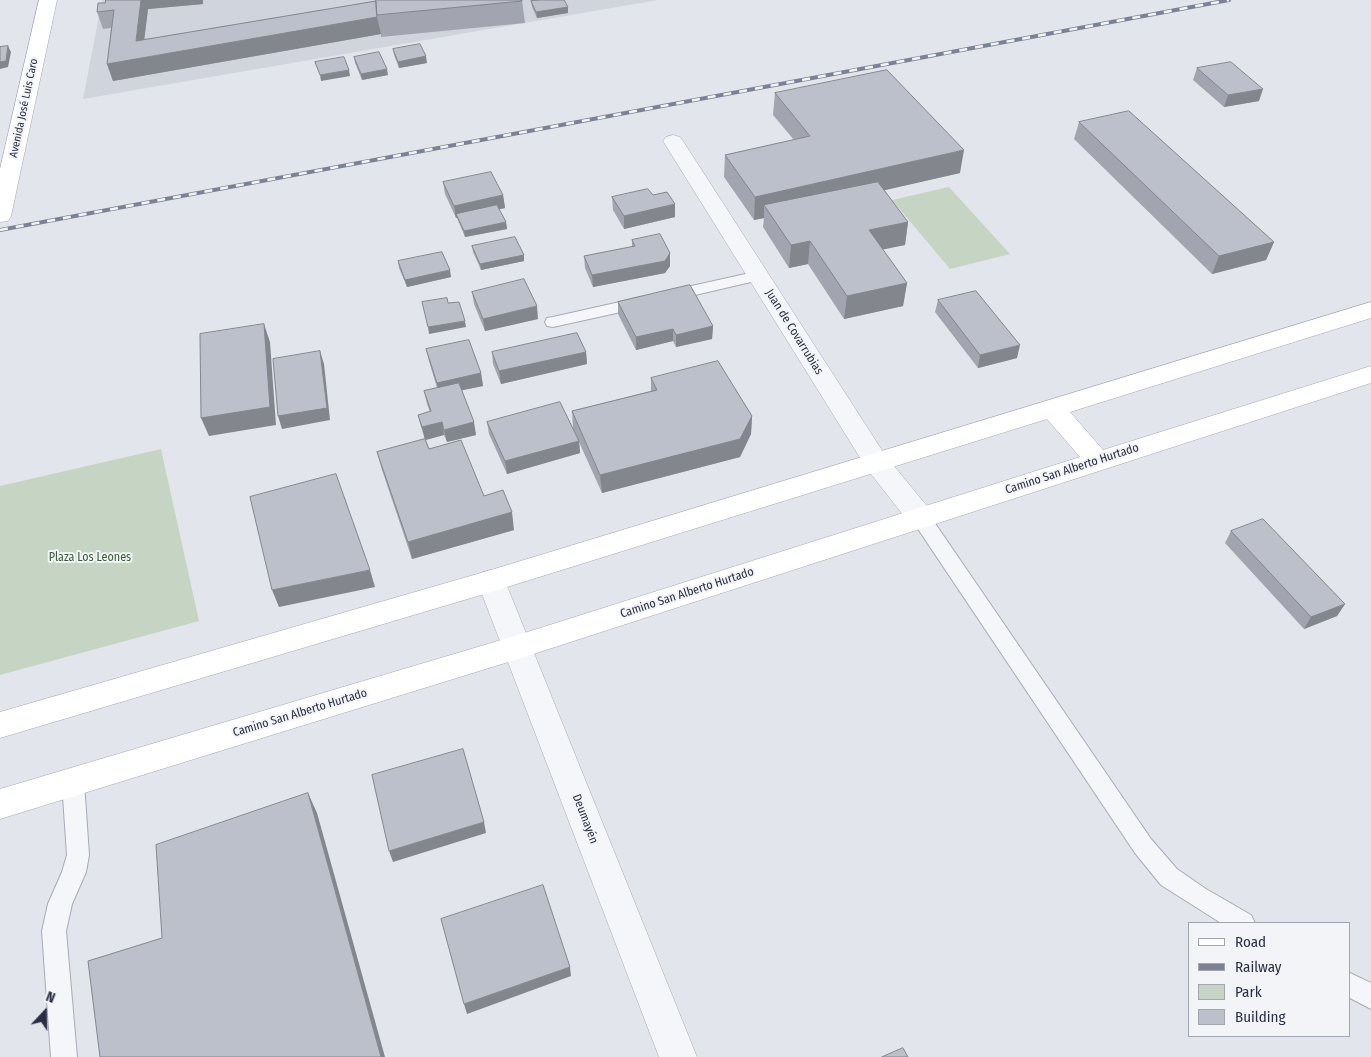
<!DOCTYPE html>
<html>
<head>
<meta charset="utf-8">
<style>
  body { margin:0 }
  #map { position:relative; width:1371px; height:1057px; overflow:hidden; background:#e2e5eb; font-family:"Fira Sans Condensed",sans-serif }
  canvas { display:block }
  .legend { position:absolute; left:1188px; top:922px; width:162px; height:115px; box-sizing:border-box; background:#f2f4f8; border:1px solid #a2a6b0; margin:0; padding:6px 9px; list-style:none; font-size:15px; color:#2a3044 }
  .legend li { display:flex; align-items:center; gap:10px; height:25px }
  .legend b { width:25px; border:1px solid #a2a6b0 }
  .north { position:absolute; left:20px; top:987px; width:50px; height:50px; -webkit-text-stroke:4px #f2f4f8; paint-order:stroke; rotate:21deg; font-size:14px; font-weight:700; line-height:20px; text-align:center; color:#2a3044 }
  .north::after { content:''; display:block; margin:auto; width:18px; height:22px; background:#2a3044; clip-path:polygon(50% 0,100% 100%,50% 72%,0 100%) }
</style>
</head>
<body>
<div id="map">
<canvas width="1371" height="1057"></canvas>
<ul class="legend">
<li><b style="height:6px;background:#fff"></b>Road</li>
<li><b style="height:6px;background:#7b8295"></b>Railway</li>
<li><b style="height:14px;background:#c6d5c3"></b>Park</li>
<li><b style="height:14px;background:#bcc0cb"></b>Building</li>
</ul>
<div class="north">N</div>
</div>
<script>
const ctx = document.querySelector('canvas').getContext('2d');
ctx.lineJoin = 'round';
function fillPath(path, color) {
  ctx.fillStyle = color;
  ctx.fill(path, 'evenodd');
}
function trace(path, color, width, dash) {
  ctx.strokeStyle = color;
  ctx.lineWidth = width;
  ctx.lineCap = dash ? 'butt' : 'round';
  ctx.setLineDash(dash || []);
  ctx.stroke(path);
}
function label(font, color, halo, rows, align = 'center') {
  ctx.font = font + ' "Fira Sans Condensed",sans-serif';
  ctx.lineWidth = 4;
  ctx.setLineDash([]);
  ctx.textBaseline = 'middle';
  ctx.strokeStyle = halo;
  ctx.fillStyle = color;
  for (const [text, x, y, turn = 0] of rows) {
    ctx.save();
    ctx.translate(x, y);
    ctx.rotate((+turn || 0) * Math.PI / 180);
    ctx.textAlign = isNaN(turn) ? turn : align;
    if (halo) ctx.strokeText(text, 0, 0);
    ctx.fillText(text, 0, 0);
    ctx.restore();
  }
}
fillPath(new Path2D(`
  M 102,0 L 658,0 L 83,99 Z`), '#d0d4dd');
fillPath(new Path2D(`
  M 949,187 L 1010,254 L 950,269 L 892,200 Z
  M 161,449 L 199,621 L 0,675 L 0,486 Z`), '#c6d5c3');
const lane = new Path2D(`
  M 759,271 L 764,273 L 767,276 L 764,279 L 669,301 L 663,300 L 661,296 L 663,292 L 669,291 Z
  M 642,297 L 648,298 L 650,302 L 648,306 L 553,327 L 547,326 L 545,322 L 547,318 L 553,317 Z
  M 921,511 L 928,513 L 1151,839 L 1177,869 L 1206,889 L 1251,915 L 1255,923 L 1221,923 L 1161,885 L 1135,853 L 914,523 L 912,518 L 914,513 Z
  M 73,772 L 81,775 L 84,782 L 89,855 L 86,872 L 72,904 L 66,931 L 77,1057 L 51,1057 L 42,931 L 48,904 L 62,872 L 67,855 L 62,782 L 65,775 Z
  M 1350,973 L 1371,983 L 1371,1009 L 1350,998 Z`);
const street = new Path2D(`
  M 673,135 L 680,137 L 683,141 L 885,455 L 931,511 L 935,518 L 931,525 L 921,528 L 911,525 L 867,469 L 663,141 L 666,137 Z
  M 491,570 L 501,573 L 505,581 L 697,1057 L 659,1057 L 477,581 L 481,573 Z`);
const primary = new Path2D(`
  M 39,0 L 57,0 L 11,216 L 8,221 L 0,222 L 0,169 Z
  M 1371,302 L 1371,318 L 1070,412 L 1103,450 L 1371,366 L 1371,383 L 518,659 L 0,819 L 0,789 L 518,635 L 1080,457 L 1047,419 L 491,592 L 0,738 L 0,712 L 491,570 Z`);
trace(lane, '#a7abb6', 2);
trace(street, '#a7abb6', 1);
trace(primary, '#a1a8b7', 1);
fillPath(lane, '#f5f6f9');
fillPath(street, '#f5f6f9');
fillPath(primary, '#fff');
const rail = new Path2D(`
  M 0,230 L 1229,0`);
trace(rail, '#7b8295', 4);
trace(rail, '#f2f4f8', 2.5, [8]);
fillPath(new Path2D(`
  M 106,0 L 203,0 L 203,4 L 148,9 L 144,40 L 522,0 L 525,23 L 381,37 L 381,34 L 113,81 L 107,64 L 111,28 L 103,29 L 97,12 L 105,3 Z
  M 531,1 L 568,13 L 537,18 L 532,7 Z
  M 393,49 L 427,63 L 399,68 L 394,55 Z
  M 354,57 L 388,75 L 362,80 L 355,63 Z
  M 1197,68 L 1259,101 L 1224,107 L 1193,80 Z
  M 775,93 L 960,173 L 884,190 L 908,222 L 905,245 L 882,249 L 907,283 L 903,306 L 844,319 L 808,264 L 789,268 L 763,227 L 764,218 L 754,220 L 724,177 L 725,155 L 794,140 L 773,115 Z
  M 1079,122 L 1274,242 L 1266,260 L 1212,274 L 1074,139 Z
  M 443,182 L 503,195 L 505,208 L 499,209 L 506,222 L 507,229 L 465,237 L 457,218 L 456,218 L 445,194 Z
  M 653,195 L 675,217 L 624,229 L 613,210 L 612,197 Z
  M 632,240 L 670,253 L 670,266 L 665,273 L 593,287 L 585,268 L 584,256 L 632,247 Z
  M 472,246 L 524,255 L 524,261 L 481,270 L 473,252 Z
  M 398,261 L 451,277 L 407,287 L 399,268 Z
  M 472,292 L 538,319 L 485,331 L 474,304 Z
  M 938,300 L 1017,358 L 978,368 L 935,312 Z
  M 618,302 L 713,326 L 712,339 L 676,347 L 673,341 L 636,350 L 618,314 Z
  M 426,349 L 481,373 L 483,386 L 462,390 L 476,435 L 447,442 L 444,435 L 426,440 L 429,449 L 484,496 L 514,530 L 412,559 L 382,470 L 377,452 L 425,439 L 421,427 L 418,415 L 430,412 L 427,404 L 424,391 L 437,388 L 429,361 Z
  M 492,352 L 586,352 L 587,364 L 501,384 L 493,364 Z
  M 651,378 L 752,416 L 751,434 L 740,457 L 602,493 L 579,442 L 580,453 L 507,474 L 489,434 L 487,422 L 573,429 L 572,411 L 651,391 Z
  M 1231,531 L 1345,604 L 1337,616 L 1304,629 L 1225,543 Z`), '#a2a5af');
fillPath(new Path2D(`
  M 141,0 L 203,0 L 203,4 L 148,9 L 142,58 L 377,17 L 381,34 L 113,81 L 107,64 L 136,41 Z
  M 568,7 L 568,13 L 537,18 L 536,12 Z
  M 8,46 L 11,52 L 8,67 L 0,69 L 0,62 Z
  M 426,56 L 427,63 L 399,68 L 398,62 Z
  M 387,69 L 388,75 L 362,80 L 361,74 Z
  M 349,70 L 350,76 L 321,81 L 320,75 Z
  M 1263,89 L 1259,101 L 1224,107 L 1228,95 Z
  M 964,150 L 960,173 L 772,216 L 764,205 L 764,218 L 754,220 L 755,197 Z
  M 503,195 L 505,208 L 458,218 L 456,214 L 457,218 L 456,218 L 454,206 Z
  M 675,204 L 675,217 L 624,229 L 624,216 Z
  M 506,222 L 507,229 L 465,237 L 464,231 Z
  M 908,222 L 905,245 L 866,253 L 869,230 Z
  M 810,241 L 808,264 L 789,268 L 791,245 Z
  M 1274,242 L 1266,260 L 1212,274 L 1219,256 Z
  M 670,253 L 670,266 L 665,273 L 593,287 L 592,275 Z
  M 524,255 L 524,261 L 481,270 L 480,264 Z
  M 450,270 L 451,277 L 407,287 L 405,280 Z
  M 907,283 L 903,306 L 844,319 L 847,296 Z
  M 537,306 L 538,319 L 485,331 L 483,319 Z
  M 465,321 L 466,327 L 429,334 L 428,327 Z
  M 264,324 L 270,342 L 276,425 L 209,436 L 201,418 Z
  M 713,326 L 712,339 L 676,347 L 676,335 Z
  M 673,329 L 673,341 L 636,350 L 636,337 Z
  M 1020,345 L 1017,358 L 978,368 L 980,355 Z
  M 320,351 L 324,364 L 330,420 L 282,429 L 278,416 Z
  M 586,352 L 587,364 L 501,384 L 499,371 Z
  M 481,373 L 483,386 L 439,395 L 437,383 Z
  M 752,416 L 751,434 L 740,457 L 602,493 L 600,475 Z
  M 442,422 L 444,435 L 425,440 L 422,427 Z
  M 474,422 L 476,435 L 447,442 L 444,430 Z
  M 579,441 L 580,453 L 507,474 L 505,461 Z
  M 512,512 L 514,530 L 412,559 L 408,542 Z
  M 370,570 L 375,587 L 279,607 L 272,590 Z
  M 1345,604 L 1337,616 L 1304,629 L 1311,617 Z
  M 308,793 L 317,813 L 385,1057 L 381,1057 Z
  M 484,822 L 486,833 L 393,862 L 389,851 Z
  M 570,967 L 571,976 L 467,1014 L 464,1004 Z`), '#84868e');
const building = new Path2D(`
  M 106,0 L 141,0 L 136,41 L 376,1 L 377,17 L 107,64 L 114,10 L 97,12 L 98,3 L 105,3 Z
  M 376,0 L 522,0 L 522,1 L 377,15 Z
  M 541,0 L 564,0 L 568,7 L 536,12 L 531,1 Z
  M 420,44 L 426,56 L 398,62 L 393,49 Z
  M 8,46 L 6,61 L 0,62 L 0,47 Z
  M 379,52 L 387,69 L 361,74 L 354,57 Z
  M 344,57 L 349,70 L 320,75 L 315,62 Z
  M 1231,62 L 1263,89 L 1228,95 L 1197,68 Z
  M 887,70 L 964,150 L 755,197 L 725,155 L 810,136 L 775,93 Z
  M 1129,111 L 1274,242 L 1219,256 L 1079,122 Z
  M 491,172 L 503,195 L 454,206 L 443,182 Z
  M 878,182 L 908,222 L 869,230 L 907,283 L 847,296 L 810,241 L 791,245 L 764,205 Z
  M 648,189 L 653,195 L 667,192 L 675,204 L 624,216 L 612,197 Z
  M 497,205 L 506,222 L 464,231 L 456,214 Z
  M 660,234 L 670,253 L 665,261 L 592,275 L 584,256 L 635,246 L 632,240 Z
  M 515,237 L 524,255 L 480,264 L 472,246 Z
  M 442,252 L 450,270 L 405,280 L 398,261 Z
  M 524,279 L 537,306 L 483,319 L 472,292 Z
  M 690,285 L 713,326 L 676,335 L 673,329 L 636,337 L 618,302 Z
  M 976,291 L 1020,345 L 980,355 L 938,300 Z
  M 447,298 L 448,303 L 459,302 L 465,321 L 428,327 L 422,302 Z
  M 264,324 L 270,407 L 201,418 L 200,334 Z
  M 577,333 L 586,352 L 499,371 L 492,352 Z
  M 469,340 L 481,373 L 437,383 L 426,349 Z
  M 320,351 L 327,408 L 278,416 L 273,359 Z
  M 718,361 L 752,416 L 740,439 L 600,475 L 572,411 L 657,390 L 651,378 Z
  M 459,383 L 474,422 L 444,430 L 442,422 L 422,427 L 418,415 L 431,411 L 424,391 Z
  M 560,402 L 579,441 L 505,461 L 487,422 Z
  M 425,439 L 429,449 L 461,440 L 484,496 L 503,490 L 512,512 L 408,542 L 377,452 Z
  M 336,474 L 370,570 L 272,590 L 250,497 Z
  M 1263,519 L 1345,604 L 1311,617 L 1231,531 Z
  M 463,749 L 484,822 L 389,851 L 372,775 Z
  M 308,793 L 381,1057 L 100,1057 L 88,961 L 162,938 L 156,845 Z
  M 543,885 L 570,967 L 464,1004 L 441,919 Z
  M 903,1048 L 908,1057 L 882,1057 Z`);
fillPath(building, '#bcc0cb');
trace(building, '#84868e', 1);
label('11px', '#2a3044', '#f2f4f8', [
  ["Avenida José Luis Caro",24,108,-78]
]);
label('12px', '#2a3044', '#f2f4f8', [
  ["Juan de Covarrubias",794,332,58],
  ["Camino San Alberto Hurtado",1072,469,-18],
  ["Camino San Alberto Hurtado",687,593,-18],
  ["Camino San Alberto Hurtado",300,713,-17],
  ["Deumayén",585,819,69]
]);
label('12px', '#3a6037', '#f2f4f8', [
  ["Plaza Los Leones",90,558]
]);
</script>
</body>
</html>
